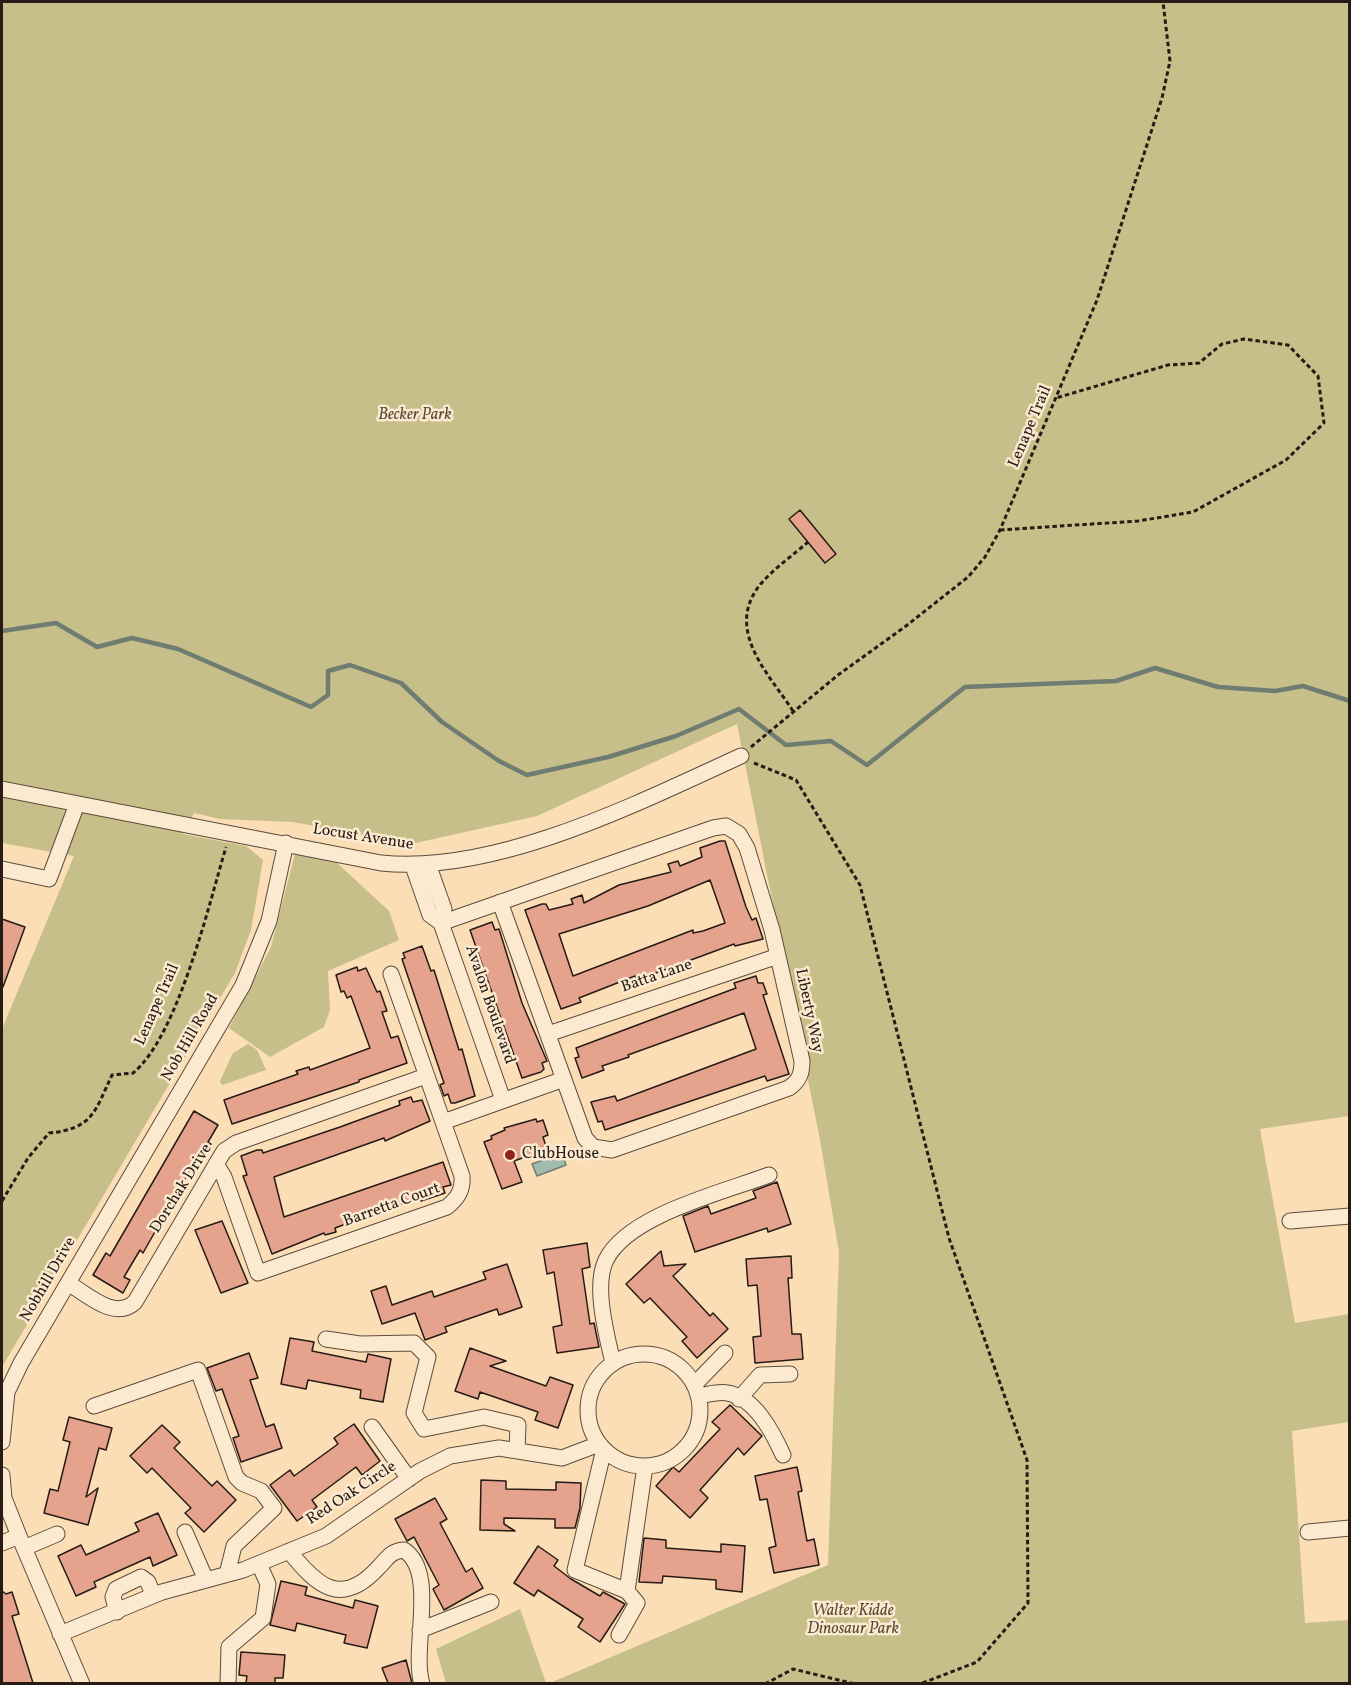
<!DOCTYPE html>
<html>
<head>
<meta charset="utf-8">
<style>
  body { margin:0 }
  #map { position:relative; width:1351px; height:1685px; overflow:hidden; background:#fbdeb6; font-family:Vollkorn,serif }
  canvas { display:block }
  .frame { position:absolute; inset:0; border:3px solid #261b15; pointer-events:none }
</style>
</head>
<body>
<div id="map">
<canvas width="1351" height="1685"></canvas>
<div class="frame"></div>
</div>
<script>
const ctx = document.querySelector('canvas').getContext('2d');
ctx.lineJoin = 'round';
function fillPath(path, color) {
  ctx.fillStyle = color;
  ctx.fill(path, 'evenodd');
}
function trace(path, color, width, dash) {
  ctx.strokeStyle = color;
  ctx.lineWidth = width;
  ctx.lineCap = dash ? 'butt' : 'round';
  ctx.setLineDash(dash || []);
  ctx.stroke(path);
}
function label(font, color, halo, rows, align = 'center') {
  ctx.font = font + ' Vollkorn,serif';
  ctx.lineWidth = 5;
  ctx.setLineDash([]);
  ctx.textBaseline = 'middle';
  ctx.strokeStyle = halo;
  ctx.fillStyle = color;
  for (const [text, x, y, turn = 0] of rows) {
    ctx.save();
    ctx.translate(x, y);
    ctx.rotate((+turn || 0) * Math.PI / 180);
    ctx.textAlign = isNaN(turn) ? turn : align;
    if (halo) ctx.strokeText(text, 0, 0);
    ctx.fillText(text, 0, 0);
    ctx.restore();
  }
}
fillPath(new Path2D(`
  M 2,2 L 1349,2 L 1349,1116 L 1260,1129 L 1295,1323 L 1349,1314 L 1349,1422 L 1292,1431 L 1305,1623 L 1349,1620 L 1349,1683 L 550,1683 L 828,1565 L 839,1252 L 820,1140 L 737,724 L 537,816 L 411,844 L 293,822 L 220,819 L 194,813 L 182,834 L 246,846 L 263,860 L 251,930 L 235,973 L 2,1367 L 2,1029 L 74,856 L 2,843 Z
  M 295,854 L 336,862 L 389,911 L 399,940 L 328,971 L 330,1010 L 324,1027 L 270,1057 L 229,1028 L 271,947 Z
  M 248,1044 L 257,1050 L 266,1070 L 222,1085 L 220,1081 L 233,1053 Z
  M 520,1609 L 546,1683 L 446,1683 L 436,1649 Z`), '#c6bf89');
const water = new Path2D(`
  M 562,1153 L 566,1165 L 537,1176 L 532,1164 Z`);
fillPath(water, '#9fbcaf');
trace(water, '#6f7c71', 1.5);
trace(new Path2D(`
  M 2,631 L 56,623 L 97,647 L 132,638 L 178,649 L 311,707 L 328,695 L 328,671 L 350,665 L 401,683 L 442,722 L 499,761 L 527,775 L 608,757 L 676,736 L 739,709 L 786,745 L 831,741 L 867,765 L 965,687 L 1116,681 L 1155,668 L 1218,687 L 1275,691 L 1303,686 L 1350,701`), '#6f7c71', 4.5);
const building = new Path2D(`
  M 800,510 L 836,554 L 825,563 L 789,519 Z
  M 720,841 L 725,841 L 746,907 L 752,920 L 756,918 L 763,939 L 735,946 L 734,944 L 637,980 L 635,976 L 579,998 L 581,1002 L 561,1009 L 525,910 L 542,904 L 546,904 L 549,910 L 573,904 L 571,899 L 582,895 L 584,903 L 619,885 L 671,872 L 668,864 L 678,861 L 680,866 L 702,857 L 700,848 ZM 710,880 L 725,923 L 703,931 L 693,933 L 693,930 L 573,976 L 559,934 L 648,906 Z
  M 2,919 L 25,927 L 3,987 L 2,987 Z
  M 492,922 L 495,930 L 499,929 L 522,1003 L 547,1061 L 542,1063 L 544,1069 L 541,1072 L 522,1078 L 470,930 Z
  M 422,946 L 431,971 L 434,970 L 459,1050 L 462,1049 L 475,1096 L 455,1103 L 451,1103 L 448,1094 L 444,1096 L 440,1085 L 444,1083 L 402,959 L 405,958 L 403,953 Z
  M 357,967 L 358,971 L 366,968 L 377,992 L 380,991 L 387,1011 L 382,1012 L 391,1038 L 398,1036 L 407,1063 L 359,1080 L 359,1082 L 232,1124 L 224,1100 L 298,1074 L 296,1071 L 309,1067 L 310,1070 L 370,1048 L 351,996 L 347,998 L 344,991 L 341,992 L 336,975 Z
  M 756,976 L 758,983 L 763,983 L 767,994 L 763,995 L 789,1074 L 767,1081 L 765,1076 L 605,1130 L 602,1121 L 598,1122 L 591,1102 L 615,1096 L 617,1101 L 756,1049 L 744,1013 L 628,1055 L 629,1057 L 602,1066 L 604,1070 L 582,1078 L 575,1058 L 579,1057 L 576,1048 L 736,988 L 734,983 Z
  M 411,1097 L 413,1102 L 422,1100 L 430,1121 L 385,1141 L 384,1138 L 274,1177 L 284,1217 L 443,1162 L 451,1185 L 443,1187 L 445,1193 L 421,1201 L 420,1198 L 370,1215 L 335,1228 L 336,1232 L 325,1235 L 324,1233 L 272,1254 L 243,1176 L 247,1175 L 241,1156 L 257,1150 L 262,1150 L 263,1153 L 340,1127 L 400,1105 L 399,1101 Z
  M 194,1111 L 218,1125 L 208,1142 L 211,1144 L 194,1172 L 190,1170 L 143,1253 L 140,1250 L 124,1277 L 130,1280 L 123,1293 L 93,1275 L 106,1253 L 110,1256 Z
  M 536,1119 L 537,1122 L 543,1120 L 548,1135 L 543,1137 L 547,1149 L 514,1161 L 522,1182 L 502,1189 L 484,1142 L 492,1139 L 491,1136 L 505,1130 L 504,1128 Z
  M 777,1182 L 791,1224 L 768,1232 L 767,1228 L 695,1252 L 683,1216 L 708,1206 L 711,1214 L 756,1198 L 753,1191 Z
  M 222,1221 L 248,1283 L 221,1293 L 195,1230 Z
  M 587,1243 L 590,1267 L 582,1269 L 590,1324 L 594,1323 L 599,1347 L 557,1353 L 553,1327 L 562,1325 L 554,1272 L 547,1274 L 543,1250 Z
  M 661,1251 L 664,1266 L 686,1264 L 673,1276 L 710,1316 L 713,1313 L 728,1329 L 697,1358 L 682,1341 L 687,1337 L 650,1298 L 644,1303 L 626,1284 Z
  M 791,1256 L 792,1278 L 788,1278 L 792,1334 L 801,1334 L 803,1359 L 755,1363 L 753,1337 L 761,1336 L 757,1285 L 748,1286 L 746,1259 Z
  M 507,1264 L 522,1307 L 499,1315 L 497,1309 L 445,1327 L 447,1332 L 425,1340 L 415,1313 L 382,1324 L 371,1291 L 386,1286 L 392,1305 L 432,1291 L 434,1297 L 486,1279 L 483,1272 Z
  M 290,1338 L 314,1342 L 312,1351 L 366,1362 L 368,1354 L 391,1359 L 383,1402 L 360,1398 L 361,1390 L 308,1380 L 306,1389 L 281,1384 Z
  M 470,1348 L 506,1361 L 490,1366 L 546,1386 L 550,1377 L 573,1385 L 558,1428 L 535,1420 L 538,1412 L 480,1392 L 478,1399 L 455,1391 Z
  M 249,1353 L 258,1378 L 250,1380 L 266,1427 L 274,1424 L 282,1448 L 241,1462 L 233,1438 L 239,1436 L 222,1389 L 216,1391 L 207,1368 Z
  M 730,1405 L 762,1436 L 744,1455 L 738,1448 L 700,1490 L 708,1498 L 690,1518 L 656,1486 L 673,1467 L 679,1472 L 720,1429 L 712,1422 Z
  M 69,1417 L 112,1428 L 106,1450 L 99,1448 L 86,1497 L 98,1488 L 88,1525 L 44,1513 L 50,1489 L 58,1491 L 70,1442 L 63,1440 Z
  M 354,1424 L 380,1461 L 362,1475 L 356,1467 L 312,1500 L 317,1507 L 297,1521 L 270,1485 L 290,1470 L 294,1476 L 338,1444 L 334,1438 Z
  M 162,1425 L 180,1442 L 174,1448 L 212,1486 L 217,1481 L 236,1500 L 204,1532 L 185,1513 L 191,1508 L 152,1468 L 147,1473 L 130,1456 Z
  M 797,1467 L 802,1491 L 798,1492 L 807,1541 L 814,1539 L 819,1565 L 774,1573 L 769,1548 L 776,1546 L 767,1499 L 760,1500 L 755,1476 Z
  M 481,1480 L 506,1481 L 506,1489 L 556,1490 L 556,1482 L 581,1483 L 580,1508 L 575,1528 L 555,1528 L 555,1519 L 504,1518 L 504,1524 L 515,1531 L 480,1530 Z
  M 435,1498 L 447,1519 L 440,1523 L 466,1572 L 472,1568 L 483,1588 L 444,1610 L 433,1589 L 439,1585 L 414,1537 L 407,1541 L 395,1519 Z
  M 158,1513 L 177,1555 L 153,1566 L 150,1557 L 94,1582 L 96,1587 L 76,1596 L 58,1556 L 81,1545 L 86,1555 L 139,1531 L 135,1523 Z
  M 644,1538 L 666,1540 L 666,1548 L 721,1552 L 721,1544 L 745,1546 L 742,1592 L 716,1589 L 716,1580 L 663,1576 L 662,1583 L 639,1582 Z
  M 538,1546 L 558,1560 L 554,1566 L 571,1579 L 600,1596 L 603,1592 L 625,1604 L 600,1642 L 578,1627 L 583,1619 L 538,1590 L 534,1596 L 514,1583 Z
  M 281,1581 L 307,1587 L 305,1595 L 353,1608 L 355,1600 L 378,1606 L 367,1648 L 344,1643 L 346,1635 L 297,1623 L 295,1631 L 270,1625 Z
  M 2,1591 L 6,1594 L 12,1592 L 19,1614 L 12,1616 L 33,1683 L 2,1683 Z
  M 241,1652 L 285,1655 L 283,1678 L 275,1678 L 275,1683 L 246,1683 L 247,1676 L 239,1675 Z
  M 406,1660 L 412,1683 L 388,1683 L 382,1668 Z`);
fillPath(building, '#e5a28c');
trace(building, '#261b15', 1.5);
const minor = new Path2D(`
  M 2,789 L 381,863 C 496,875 638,803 741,756
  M 428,864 L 444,909 L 441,923 L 503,1100
  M 413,866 L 430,915 L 441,923
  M 2,869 L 49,879 L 77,804
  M 441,923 L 713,828 L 726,826 L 739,834 L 747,848 L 772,930 L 802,1061 C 802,1074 799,1081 789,1088 L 612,1150 L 593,1147 L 585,1138 L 500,902
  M 548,1034 L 778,956
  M 443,1122 L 564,1079
  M 216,1164 L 224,1177 L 258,1273 L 447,1207 C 458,1198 463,1190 462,1176 L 391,974
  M 1290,1221 L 1350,1216
  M 68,1283 C 88,1295 115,1321 135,1302 L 224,1151 L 236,1143 L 426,1076
  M 326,1339 L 360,1344 L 414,1343 L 428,1357 L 414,1413 L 424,1429 L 484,1417 L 518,1425 L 517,1451
  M588 1410a56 56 0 1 1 112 0a56 56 0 1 1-112 0Z
  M 613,1363 C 607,1336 593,1286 606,1260 C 628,1215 724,1192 769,1175
  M 694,1385 L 725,1353
  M 698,1396 C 707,1395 719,1391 727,1393 C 755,1397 773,1433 783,1455
  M 739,1399 L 760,1375 L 790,1374
  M 94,1406 L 198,1370 L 236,1477 L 242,1483 L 261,1491 L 274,1508 L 234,1546 L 227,1574
  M 372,1427 L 409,1479
  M 2,1442 L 7,1392 L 21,1363 L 243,985 L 269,921 L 286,843
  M 604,1449 L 575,1570 L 627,1591 L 645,1466
  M 2,1475 L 4,1498 L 19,1536 L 82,1684
  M 185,1532 L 206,1580
  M 1308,1532 L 1350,1528
  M 2,1543 L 19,1536
  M 24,1548 L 57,1534
  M 289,1551 C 317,1586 341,1608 378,1568 C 387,1559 390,1551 404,1550 C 438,1572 411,1649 422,1684
  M 117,1612 L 113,1597 L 116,1589 L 141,1577 L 148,1582 L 153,1595
  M 420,1630 L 491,1602
  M 60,1634 L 162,1592 L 243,1570 L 326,1536 L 420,1471 L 450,1456 L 499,1448 L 562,1458 L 599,1444
  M 619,1635 L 637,1603 L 627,1591
  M 228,1684 L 229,1647 L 263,1618 L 268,1584 L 259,1564`);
trace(minor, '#5b4c3d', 17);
trace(new Path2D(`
  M 1000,530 L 1138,521 L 1193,512 L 1286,460 L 1324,423 L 1318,376 L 1288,345 L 1244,339 L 1222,344 L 1199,363 L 1168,365 L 1056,398
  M 793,711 C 769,674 725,631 759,586 C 772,570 792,556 808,542
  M 751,747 L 838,675 L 906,626 L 968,577 L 985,557 L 1000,530 L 1097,300 L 1162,98 L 1170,61 L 1163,2
  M 754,763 L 796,780 L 860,885 L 949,1238 L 1027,1460 L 1028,1603 L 977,1662 L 920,1684
  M 2,1201 L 28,1158 L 49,1133 C 93,1129 95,1111 112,1075 L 133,1073 C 178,1036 209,904 226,847
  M 765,1684 L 793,1669 L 855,1684`), '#261b15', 3, [4.5, 3]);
trace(minor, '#fcead0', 15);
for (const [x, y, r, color] of [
  [510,1155,6,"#8f2418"]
]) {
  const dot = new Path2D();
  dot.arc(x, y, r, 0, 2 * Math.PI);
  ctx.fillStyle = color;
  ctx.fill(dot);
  trace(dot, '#fcead0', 2);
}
label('italic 16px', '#564c38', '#fcead0', [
  ["Becker Park",415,416],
  ["Walter Kidde",853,1612],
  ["Dinosaur Park",853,1630]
]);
label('16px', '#261b15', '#fcead0', [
  ["Lenape Trail",1031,427,-67],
  ["Locust Avenue",363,838,9],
  ["Batta Lane",657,977,-19],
  ["Lenape Trail",158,1005,-66],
  ["Avalon Boulevard",489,1005,71],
  ["Liberty Way",808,1011,78],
  ["Nob Hill Road",191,1038,-60],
  ["Dorchak Drive",182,1189,-58],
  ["Barretta Court",392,1206,-20],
  ["Nobhill Drive",49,1280,-60],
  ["Red Oak Circle",352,1494,-33]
]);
label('16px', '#261b15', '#fcead0', [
  ["ClubHouse",522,1155]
], 'left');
</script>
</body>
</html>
